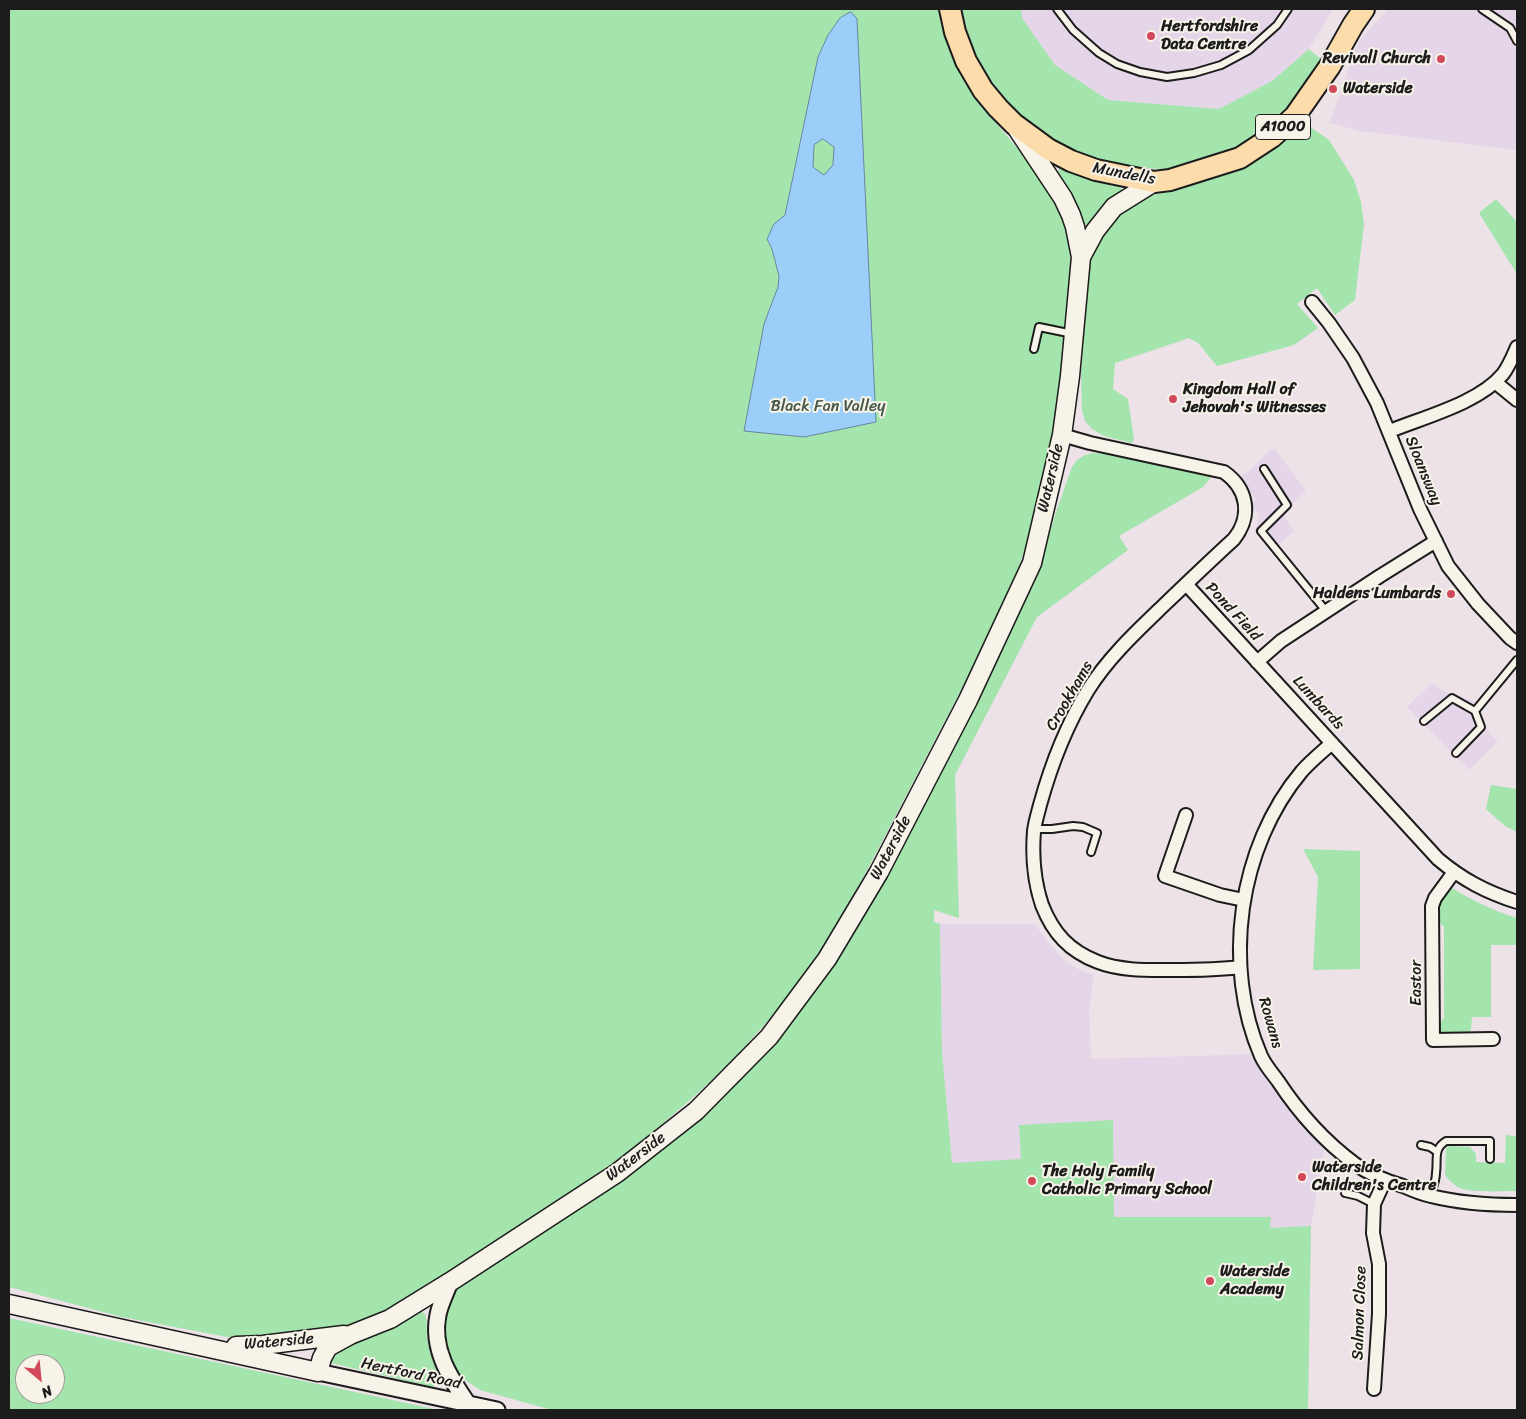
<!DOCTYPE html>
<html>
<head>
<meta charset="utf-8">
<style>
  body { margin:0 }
  #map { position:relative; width:1526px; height:1419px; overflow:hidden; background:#ece2e8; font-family:Sriracha,sans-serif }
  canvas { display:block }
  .frame { position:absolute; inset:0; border:10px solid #1c1c1c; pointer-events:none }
  .north { position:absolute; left:15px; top:1354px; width:50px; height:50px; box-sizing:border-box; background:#f7f3e8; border:1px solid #9f9d96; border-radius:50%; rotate:152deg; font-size:14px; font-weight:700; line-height:20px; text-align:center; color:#1c1c1c }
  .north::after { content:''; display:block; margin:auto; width:18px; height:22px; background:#d1495b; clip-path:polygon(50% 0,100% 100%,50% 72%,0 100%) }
</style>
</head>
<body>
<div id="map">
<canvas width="1526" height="1419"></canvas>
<div class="frame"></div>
<div class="north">N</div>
</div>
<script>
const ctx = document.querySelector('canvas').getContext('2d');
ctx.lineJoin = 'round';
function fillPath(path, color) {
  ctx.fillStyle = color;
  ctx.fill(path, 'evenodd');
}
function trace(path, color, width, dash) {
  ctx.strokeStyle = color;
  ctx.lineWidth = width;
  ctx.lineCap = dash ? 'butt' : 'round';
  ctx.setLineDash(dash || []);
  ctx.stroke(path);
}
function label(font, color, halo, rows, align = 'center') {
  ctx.font = font + ' Sriracha,sans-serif';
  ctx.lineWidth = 4;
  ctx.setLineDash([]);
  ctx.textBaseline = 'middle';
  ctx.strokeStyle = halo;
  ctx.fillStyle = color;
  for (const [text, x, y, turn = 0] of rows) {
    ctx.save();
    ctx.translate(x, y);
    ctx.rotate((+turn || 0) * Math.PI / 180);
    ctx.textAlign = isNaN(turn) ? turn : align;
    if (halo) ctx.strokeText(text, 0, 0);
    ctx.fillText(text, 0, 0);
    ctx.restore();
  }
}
fillPath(new Path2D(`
  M 1021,9 L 1333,9 L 1309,49 L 1272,81 L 1219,109 L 1108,100 L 1055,65 L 1022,18 Z
  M 1388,9 L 1517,9 L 1517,150 L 1360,131 L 1330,123 L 1358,42 Z
  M 1274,448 L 1306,491 L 1297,499 L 1284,517 L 1294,531 L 1270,551 L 1255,532 L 1259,515 L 1251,504 L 1256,500 L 1240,477 L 1252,469 L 1264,456 Z
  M 1508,663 L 1516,668 L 1480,712 L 1489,733 L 1498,741 L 1469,770 L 1407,707 L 1432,683 L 1442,691 L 1476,702 Z
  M 940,924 L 1035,924 L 1047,941 L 1065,961 L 1080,970 L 1094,975 L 1089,1012 L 1091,1059 L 1261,1054 L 1326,1140 L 1311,1226 L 1308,1410 L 952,1163 L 942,1052 Z`), '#e4d6e8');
fillPath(new Path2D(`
  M 9,9 L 940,9 L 941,19 L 950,50 L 965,82 L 981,105 L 1048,185 L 1065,216 L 1072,257 L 1059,402 L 1049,452 L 1035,515 L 1016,577 L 982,650 L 864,876 L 832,934 L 785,1001 L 734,1059 L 690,1100 L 633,1149 L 569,1193 L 399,1303 L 357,1324 L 304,1336 L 256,1338 L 227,1337 L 122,1317 L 9,1287 Z
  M 962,9 L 1021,9 L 1022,18 L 1055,65 L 1108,100 L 1219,109 L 1272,81 L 1309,49 L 1323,61 L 1303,92 L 1283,116 L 1260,134 L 1236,149 L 1171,169 L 1130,168 L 1101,163 L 1071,153 L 1016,116 L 992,86 L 972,51 L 964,26 Z
  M 1303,122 L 1329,140 L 1354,180 L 1361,202 L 1364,224 L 1355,300 L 1335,315 L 1317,288 L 1297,304 L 1318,328 L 1294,345 L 1217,366 L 1198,343 L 1189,338 L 1115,363 L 1113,389 L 1128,399 L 1134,439 L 1132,443 L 1104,436 L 1092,429 L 1085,421 L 1082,410 L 1081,374 L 1089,266 L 1094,244 L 1117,212 L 1148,196 L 1177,190 L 1219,176 L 1235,169 L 1279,144 Z
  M 1060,169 L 1064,169 L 1092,180 L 1120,186 L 1123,192 L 1105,204 L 1087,225 L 1084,224 L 1071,194 L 1058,174 L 1058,171 Z
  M 1496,199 L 1517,222 L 1517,274 L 1479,213 Z
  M 1093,453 L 1106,454 L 1212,476 L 1203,487 L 1119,536 L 1128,550 L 1037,617 L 955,775 L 959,918 L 934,910 L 934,922 L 940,924 L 942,1052 L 952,1163 L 1021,1159 L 1019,1125 L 1113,1120 L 1114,1217 L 1271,1217 L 1270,1228 L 1311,1226 L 1308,1410 L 552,1410 L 480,1390 L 462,1378 L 451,1363 L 444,1343 L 445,1318 L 451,1300 L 458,1288 L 469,1279 L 623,1176 L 796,1012 L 1027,592 L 1044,552 L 1056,512 L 1072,467 L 1077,460 L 1085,455 Z
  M 1491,785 L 1517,789 L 1517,832 L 1505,826 L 1486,809 Z
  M 1303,849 L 1360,851 L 1360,969 L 1313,970 L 1318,877 Z
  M 1452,888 C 1473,901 1494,911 1517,918 L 1517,945 L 1491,945 L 1491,1017 L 1472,1017 L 1471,1029 L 1469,1034 L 1445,1035 L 1440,1030 L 1438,1025 L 1444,1018 L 1444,927 L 1437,920 C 1438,905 1438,896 1452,888 Z
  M 1506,1135 L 1517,1136 L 1517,1191 C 1503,1191 1473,1193 1460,1188 C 1455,1186 1448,1179 1445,1175 L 1446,1148 L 1448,1146 L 1470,1147 L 1476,1154 L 1476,1162 L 1505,1163 Z
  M 420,1311 L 425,1314 C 428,1322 426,1330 427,1338 C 429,1351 434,1364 440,1376 L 439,1380 L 433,1387 L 327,1362 L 331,1352 Z
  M 9,1318 L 439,1410 L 9,1410 ZM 25,1364 L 55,1364 L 55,1394 L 25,1394 Z`), '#a4e4ad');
const water = new Path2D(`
  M 851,12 L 857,19 L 876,422 L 804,437 L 744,431 L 764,324 L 778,287 L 779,276 L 772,249 L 767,239 L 774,224 L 785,215 L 818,57 L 828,35 L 840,18 ZM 823,139 L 834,147 L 833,165 L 824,175 L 813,167 L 814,145 Z`);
fillPath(water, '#9bcff9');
trace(water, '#6887a1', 1);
const service = new Path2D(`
  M 1057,9 L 1073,30 L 1099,53 L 1117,64 L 1140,72 L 1167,77 L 1194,73 L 1221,65 L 1249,50 L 1277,25 L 1288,9
  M 1482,9 L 1510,28 L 1517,41
  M 1034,349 L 1039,327 L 1073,334
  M 1264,469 L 1287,505 L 1261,531 L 1326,611
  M 1424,721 L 1452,698 L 1475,711
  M 1456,753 L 1481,727 L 1475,711 L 1517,660
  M 1034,829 L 1052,829 L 1073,826 L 1083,827 L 1097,833 L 1091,852
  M 1421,1145 L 1430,1147 L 1436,1151
  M 1345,1193 L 1358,1196 L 1374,1204
  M 1430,1196 C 1433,1188 1436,1181 1436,1173 C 1438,1159 1433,1149 1446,1141 L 1490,1141 L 1490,1159`);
const minor = new Path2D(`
  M 1312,302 L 1329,323 L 1353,358 L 1377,403 L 1420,509 L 1448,566 L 1478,604 L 1510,638 L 1517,643
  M 1495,382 L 1517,400
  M 1390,431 C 1424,417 1479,403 1503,374 C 1509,366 1513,356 1517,347
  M 1062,435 L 1090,443 L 1224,472 C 1248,489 1252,516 1234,539 C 1210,561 1187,583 1163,606 C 1136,632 1108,658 1088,690 C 1066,726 1051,765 1040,805 C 1038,813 1035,822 1034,831 C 1032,856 1034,881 1042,905 C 1053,933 1069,951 1098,962 C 1121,971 1148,970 1172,970 C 1195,970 1218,970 1240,967
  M 1186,584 L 1438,859 C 1463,880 1486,892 1517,902
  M 1257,662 L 1281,641 L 1380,576 L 1436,541
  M 1332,743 C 1322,752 1311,761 1302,771 C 1238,847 1222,966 1261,1056 C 1265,1065 1272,1073 1278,1081 C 1299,1113 1324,1141 1355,1164 C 1369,1174 1386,1181 1403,1186 C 1412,1190 1421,1194 1431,1196 C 1459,1203 1488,1205 1517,1205
  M 1186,815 L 1165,876 L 1220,895 L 1244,900
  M 1454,872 L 1435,898 L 1432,906 L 1433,1040 L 1493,1039
  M 1374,1389 L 1379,1314 L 1379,1264 L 1373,1233 L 1374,1204 L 1385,1180`);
const tertiary = new Path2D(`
  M 450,1282 C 446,1293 440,1304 438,1315 C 431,1349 450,1378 468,1404
  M 318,1372 L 497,1410`);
const secondary = new Path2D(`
  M 1081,257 L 1095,231 L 1114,207 L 1154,182
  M 9,1304 L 318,1372 L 322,1358 L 328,1347 L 350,1335 L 390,1319 L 450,1282 L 617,1173 L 696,1111 L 769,1037 L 827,959 L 879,872 L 968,700 L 1032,563 L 1062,435 L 1070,376 L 1081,257 L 1075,227 L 1071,215 L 1063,198 L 1016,127
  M 236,1346 L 263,1345 L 344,1335`);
const primary = new Path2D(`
  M 950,9 L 955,32 L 966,61 L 983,90 L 998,108 L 1014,124 L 1048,149 L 1071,161 L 1096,170 L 1154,182 L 1170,180 L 1240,158 L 1272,137 L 1295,116 L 1330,66 L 1353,25 L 1364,9`);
trace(service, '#1c1c1c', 10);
trace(minor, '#1c1c1c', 16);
trace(tertiary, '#1c1c1c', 19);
trace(secondary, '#1c1c1c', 21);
trace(primary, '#1c1c1c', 24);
trace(service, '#f7f3e8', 6);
trace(minor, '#f7f3e8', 12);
trace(tertiary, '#f7f3e8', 15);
trace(secondary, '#f7f3e8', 18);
trace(primary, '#fddcac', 20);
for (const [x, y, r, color] of [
  [1151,36,5,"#d1495b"],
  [1441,59,5,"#d1495b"],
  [1333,89,5,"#d1495b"],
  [1173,399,5,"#d1495b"],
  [1451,594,5,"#d1495b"],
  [1302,1177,5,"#d1495b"],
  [1032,1181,5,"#d1495b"],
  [1210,1281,5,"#d1495b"]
]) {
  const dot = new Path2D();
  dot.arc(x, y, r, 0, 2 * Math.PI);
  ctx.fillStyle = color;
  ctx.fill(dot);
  trace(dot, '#f7f3e8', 2);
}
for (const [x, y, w] of [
  [1283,127,55]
]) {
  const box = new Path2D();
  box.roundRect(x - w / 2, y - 12.5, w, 25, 4);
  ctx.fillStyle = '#f7f3e8';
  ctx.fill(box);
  trace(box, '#1c1c1c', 1);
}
label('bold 15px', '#1c1c1c', null, [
  ["A1000",1283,127]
]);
label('bold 16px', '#1c1c1c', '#f7f3e8', [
  ["Hertfordshire",1161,27],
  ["Data Centre",1161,45],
  ["Revivall Church",1431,59,"right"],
  ["Waterside",1343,89],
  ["Kingdom Hall of",1183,390],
  ["Jehovah's Witnesses",1183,408],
  ["Haldens Lumbards",1441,594,"right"],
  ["Waterside",1312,1168],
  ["Children's Centre",1312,1186],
  ["The Holy Family",1042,1172],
  ["Catholic Primary School",1042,1190],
  ["Waterside",1220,1272],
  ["Academy",1220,1290]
], 'left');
label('16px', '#1c1c1c', '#f7f3e8', [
  ["Mundells",1124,174,11],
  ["Sloansway",1423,471,68],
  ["Waterside",1051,478,-77],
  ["Pond Field",1233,612,47],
  ["Crookhams",1070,696,-60],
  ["Lumbards",1318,703,47],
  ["Waterside",891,848,-62],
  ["Eastor",1417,983,-90],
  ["Rowans",1270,1023,74],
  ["Waterside",636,1157,-37],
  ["Salmon Close",1360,1313,-88],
  ["Waterside",279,1342,-5],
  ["Hertford Road",411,1374,12]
]);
label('16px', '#455848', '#f7f3e8', [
  ["Black Fan Valley",828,407]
]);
</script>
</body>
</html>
